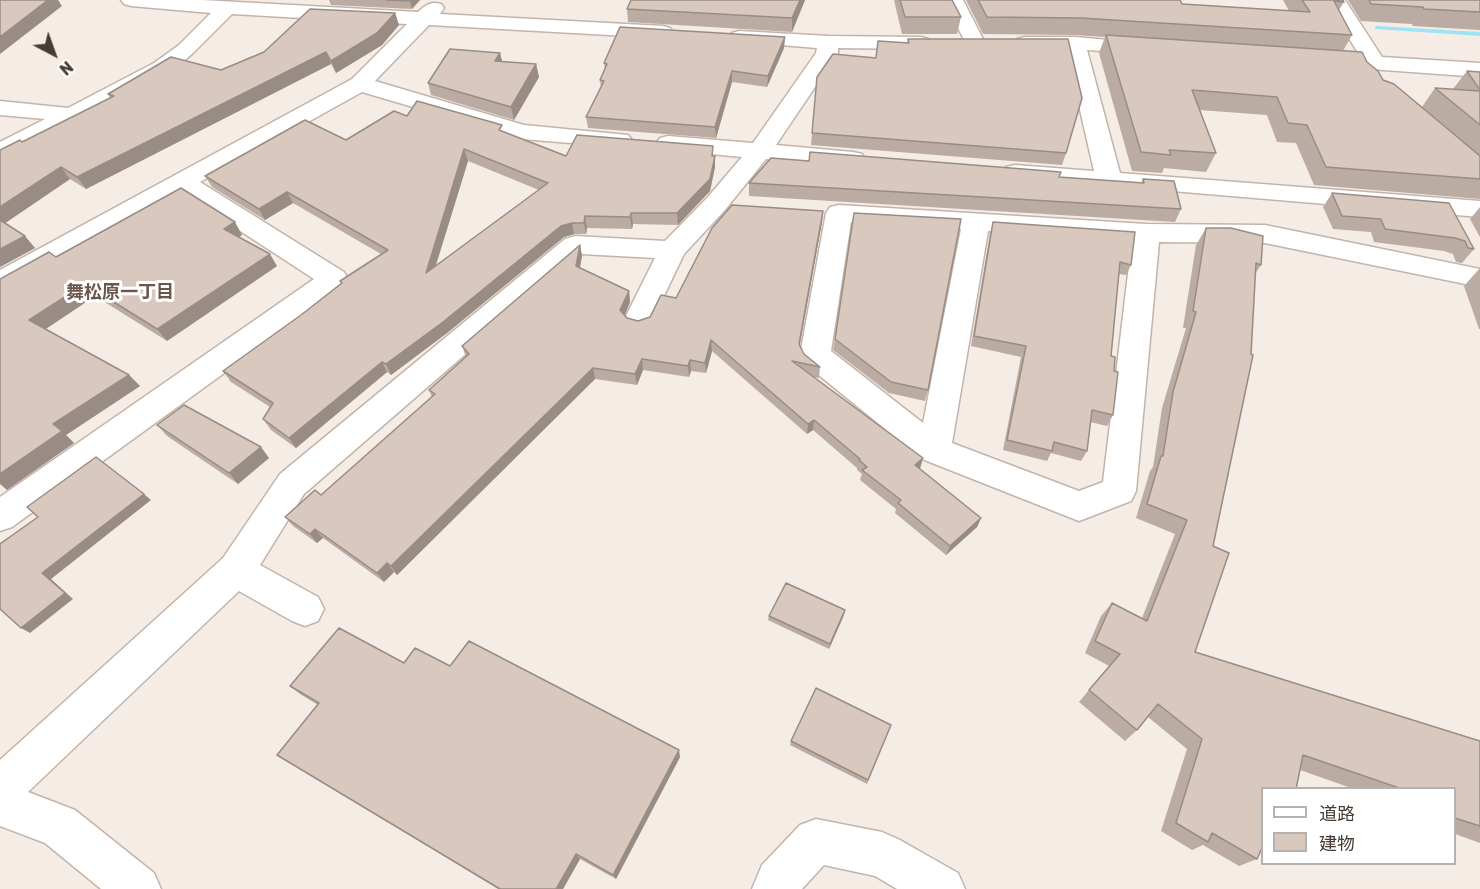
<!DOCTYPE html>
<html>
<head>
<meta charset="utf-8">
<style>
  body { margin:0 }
  #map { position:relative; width:1480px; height:889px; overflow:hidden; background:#f4ece5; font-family:Rubik,"Noto Sans JP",sans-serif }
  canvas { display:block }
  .legend { position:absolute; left:1261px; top:787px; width:195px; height:78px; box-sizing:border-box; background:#fff; border:2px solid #b5b1ae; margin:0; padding:8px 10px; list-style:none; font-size:18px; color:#473b34 }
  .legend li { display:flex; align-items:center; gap:12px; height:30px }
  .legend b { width:30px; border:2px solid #b5b1ae }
  .north { position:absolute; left:24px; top:24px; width:60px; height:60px; -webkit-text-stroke:4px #fff; paint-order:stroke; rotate:139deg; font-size:16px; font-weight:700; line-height:24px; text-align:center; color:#473b34 }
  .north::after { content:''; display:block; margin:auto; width:21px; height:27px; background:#473b34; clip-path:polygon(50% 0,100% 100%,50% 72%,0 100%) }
</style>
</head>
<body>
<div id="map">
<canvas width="1480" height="889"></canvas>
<ul class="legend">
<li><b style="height:8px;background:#fff"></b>道路</li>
<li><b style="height:16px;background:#d9c8bd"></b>建物</li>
</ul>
<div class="north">N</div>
</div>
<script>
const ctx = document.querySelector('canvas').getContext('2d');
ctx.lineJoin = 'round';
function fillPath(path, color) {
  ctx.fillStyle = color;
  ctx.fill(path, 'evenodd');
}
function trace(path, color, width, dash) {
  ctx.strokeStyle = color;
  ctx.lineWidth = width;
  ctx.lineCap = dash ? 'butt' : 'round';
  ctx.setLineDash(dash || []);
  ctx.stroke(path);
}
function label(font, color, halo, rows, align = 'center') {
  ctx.font = font + ' Rubik,"Noto Sans JP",sans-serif';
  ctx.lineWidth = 6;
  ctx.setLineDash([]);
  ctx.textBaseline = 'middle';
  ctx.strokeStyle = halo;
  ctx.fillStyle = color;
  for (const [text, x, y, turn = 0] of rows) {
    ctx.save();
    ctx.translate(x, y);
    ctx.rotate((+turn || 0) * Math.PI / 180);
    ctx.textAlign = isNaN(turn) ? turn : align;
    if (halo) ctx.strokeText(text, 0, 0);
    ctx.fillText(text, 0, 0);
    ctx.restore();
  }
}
fillPath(new Path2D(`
  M 1377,26 L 1480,32 L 1480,36 L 1375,29 L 1375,27 Z`), '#9de5f5');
const minor = new Path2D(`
  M 121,0 L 202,0 L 418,12 C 426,5 430,1 441,4 L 444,8 L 440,14 L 663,26 L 670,28 L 673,32 L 670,36 L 663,38 L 429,25 L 375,81 L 524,125 L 628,135 L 632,140 L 628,145 L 620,147 L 522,139 L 362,92 L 200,182 L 344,272 L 348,279 L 344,286 L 12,527 L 0,531 L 0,497 L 314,279 L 182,193 L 10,289 L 0,292 L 0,270 L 352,79 L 407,24 L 232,14 L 193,53 L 170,73 L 9,157 L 0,159 L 0,142 L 45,119 L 0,115 L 0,101 L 68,108 L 154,63 L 179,45 L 211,13 L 131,6 L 124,4 Z
  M 943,0 L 963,0 L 985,43 L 982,47 L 975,49 L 968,47 Z
  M 1325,0 L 1345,0 L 1382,57 L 1480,63 L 1480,77 L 1315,65 L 1312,60 L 1315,55 L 1323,54 L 1360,56 Z
  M 739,31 L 829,36 L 921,37 L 928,39 L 931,43 L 928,47 L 921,49 L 838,48 L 838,53 L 776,145 L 853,152 L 862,154 L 865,159 L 862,164 L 853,166 L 766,159 L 725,210 L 684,254 L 649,327 L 639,330 L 629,327 L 624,320 L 655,258 L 581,254 L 304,494 L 260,565 L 318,597 L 324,609 L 318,621 L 305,626 L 292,621 L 239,591 L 28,792 L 75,810 L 154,873 L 161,889 L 101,889 L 45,843 L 0,826 L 0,760 L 223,558 L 280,474 L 565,239 L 575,236 L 665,241 L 707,198 L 742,157 L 668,150 L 660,148 L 656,143 L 660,138 L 668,136 L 753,143 L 816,53 L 817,48 L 732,41 L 729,37 L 732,33 Z
  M 1024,37 L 1075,37 L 1153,44 L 1157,48 L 1153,52 L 1146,54 L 1087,50 L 1120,173 L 1480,201 L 1480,217 L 1006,177 L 1003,172 L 1006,167 L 1015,165 L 1094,171 L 1066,49 L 1017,47 L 1014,43 L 1017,39 Z
  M 839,205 L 1146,224 L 1265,225 L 1480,269 L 1480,287 L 1265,243 L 1159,242 L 1136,491 L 1131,501 L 1079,521 L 922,459 L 804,363 L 800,355 L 826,213 L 830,207 ZM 851,222 L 961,229 L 923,423 L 831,351 ZM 988,231 L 1132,241 L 1103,482 L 1079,491 L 952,443 Z
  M 816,819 L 882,832 L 898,839 L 958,873 L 965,889 L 897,889 L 875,876 L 824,865 L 802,889 L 752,889 L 762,865 L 800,825 Z`);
trace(minor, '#c3b4aa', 3);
fillPath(minor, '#fff');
fillPath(new Path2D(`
  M 329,0 L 420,0 L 412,9 L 331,5 Z
  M 631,0 L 805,0 L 792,32 L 628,22 L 627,9 Z
  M 894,0 L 952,0 L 961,17 L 957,34 L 902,34 Z
  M 966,0 L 1180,0 L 1182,4 L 1289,11 L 1283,0 L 1343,0 L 1344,2 L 1339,10 L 1352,35 L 1343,51 L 1367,62 L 1383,80 L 1480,156 L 1480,199 L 1314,185 L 1296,143 L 1277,142 L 1267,115 L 1199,110 L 1216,153 L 1206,172 L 1164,168 L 1162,173 L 1132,171 L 1099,53 L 1105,37 L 1075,35 L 983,34 Z
  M 1348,0 L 1480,0 L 1480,30 L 1413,26 L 1412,24 L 1361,21 Z
  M 395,13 L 399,25 L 382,45 L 336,73 L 331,64 L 86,189 L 70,179 L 5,223 L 35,248 L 0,267 L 0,150 L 22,142 L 110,98 L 108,94 L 221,70 Z
  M 785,37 L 784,48 L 767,87 L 732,82 L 716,138 L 588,128 L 586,117 L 601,87 L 600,80 L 605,70 L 604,63 Z
  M 908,39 L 1066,153 L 1062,165 L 811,145 L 817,77 L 876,58 L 907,43 Z
  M 500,53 L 502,62 L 536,64 L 539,77 L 514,120 L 431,95 L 428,83 Z
  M 1467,71 L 1480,90 L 1480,156 L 1422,107 L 1435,88 L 1454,90 L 1453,89 Z
  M 407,116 L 503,132 L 566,156 L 713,156 L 715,167 L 710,191 L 678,225 L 633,224 L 632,229 L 587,228 L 586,234 L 574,234 L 564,237 L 447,333 L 391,375 L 387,372 L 296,448 L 271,430 L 263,419 L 270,407 L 231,382 L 223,371 L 301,315 L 341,283 L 340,281 L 381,254 L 293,203 L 265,220 L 212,187 L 205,176 L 346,140 ZM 468,161 L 539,190 L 436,265 Z
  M 809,161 L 1059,177 L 1141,183 L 1143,179 L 1181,209 L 1175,222 L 749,196 L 749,183 Z
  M 1332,193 L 1449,203 L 1474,249 L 1462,263 L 1456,262 L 1453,254 L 1444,251 L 1374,242 L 1371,232 L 1333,229 L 1323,207 Z
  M 1480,207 L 1480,237 L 1470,219 Z
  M 854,213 L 928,390 L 925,401 L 889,393 L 833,350 Z
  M 822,222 L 799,345 L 804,354 L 820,367 L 819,378 L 813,377 L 923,458 L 920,469 L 981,518 L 977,527 L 946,555 L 895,513 L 896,509 L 860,480 L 862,474 L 857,470 L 857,468 L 813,430 L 807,434 L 712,351 L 706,373 L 691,371 L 689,377 L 643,370 L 637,385 L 595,379 L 397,575 L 394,572 L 384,582 L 323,538 L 317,543 L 293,526 L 285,517 L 321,495 L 432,397 L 429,390 L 466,357 L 462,346 L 580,245 L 582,256 L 580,268 L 629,291 L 630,302 L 625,316 L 627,318 L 638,321 L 650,317 L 676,298 Z
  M 993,222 L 1131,265 L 1126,275 L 1119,274 L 1111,356 L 1114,371 L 1113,415 L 1107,426 L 1090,422 L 1087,451 L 1081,461 L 1051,453 L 1047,461 L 1003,450 L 1021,357 L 971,346 L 990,233 Z
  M 1206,228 L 1261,265 L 1255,274 L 1213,546 L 1195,652 L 1480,741 L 1480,843 L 1455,834 L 1455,789 L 1354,789 L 1300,770 L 1263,789 L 1257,859 L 1239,866 L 1203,845 L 1192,850 L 1161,831 L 1187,749 L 1148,717 L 1137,730 L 1125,741 L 1079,702 L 1109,666 L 1085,653 L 1101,616 L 1112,603 L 1142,618 L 1175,534 L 1136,518 L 1150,471 L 1153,467 L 1162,408 L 1186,328 L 1183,328 L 1196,245 Z
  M 242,235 L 239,237 L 277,266 L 167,341 L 95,296 L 46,329 L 129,375 L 140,386 L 66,435 L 74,443 L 7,490 L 56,257 Z
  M 1480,268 L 1480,329 L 1479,329 L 1464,286 Z
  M 157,425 L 269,458 L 238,484 L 167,436 Z
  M 844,615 L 829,649 L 768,620 L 769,616 Z
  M 404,663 L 450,666 L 680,757 L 616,879 L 580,859 L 563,889 L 498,889 L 277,755 L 318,705 L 300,694 L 290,686 Z
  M 891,725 L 867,784 L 790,745 L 791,741 Z`), '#bbaca3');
fillPath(new Path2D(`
  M 48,0 L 58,0 L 62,6 L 0,54 L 0,37 Z
  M 411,0 L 420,0 L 412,9 L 410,1 Z
  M 800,0 L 805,0 L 792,32 L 792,18 Z
  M 395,13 L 399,25 L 382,45 L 336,73 L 331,61 Z
  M 785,37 L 784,48 L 767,87 L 768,76 Z
  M 326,52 L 331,64 L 86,189 L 77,177 Z
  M 500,53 L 503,65 L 495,61 Z
  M 536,64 L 539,77 L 514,120 L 511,107 Z
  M 732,71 L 732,82 L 716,138 L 715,127 Z
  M 464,149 L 468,161 L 430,284 L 426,273 Z
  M 715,156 L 715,167 L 710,191 L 678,225 L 677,213 Z
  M 61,167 L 70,179 L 1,226 L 0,225 L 0,207 Z
  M 287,192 L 293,203 L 265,220 L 259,209 Z
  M 823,211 L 822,222 L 798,355 L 799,344 Z
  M 631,213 L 633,224 L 632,229 L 630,217 Z
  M 585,216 L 587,228 L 586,234 L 584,223 Z
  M 235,222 L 242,235 L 232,241 L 224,229 Z
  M 572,223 L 574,234 L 564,237 L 447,333 L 391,375 L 386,364 L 561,226 Z
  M 25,236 L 35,248 L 0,267 L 0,249 Z
  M 580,245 L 582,256 L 578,277 L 576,266 Z
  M 270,254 L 277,266 L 167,341 L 157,329 Z
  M 85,284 L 95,296 L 41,332 L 29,320 Z
  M 629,291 L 630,302 L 622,321 L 620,310 Z
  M 711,340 L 712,351 L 706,373 L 705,363 Z
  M 642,359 L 643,370 L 637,385 L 635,374 Z
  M 690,360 L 691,371 L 689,377 L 688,366 Z
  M 382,362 L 387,372 L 296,448 L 289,438 Z
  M 593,368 L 595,379 L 397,575 L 391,566 Z
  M 129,375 L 140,386 L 66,435 L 74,443 L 7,490 L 0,484 L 0,474 L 53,424 Z
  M 814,420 L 813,430 L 807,434 L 808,424 Z
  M 261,447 L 269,458 L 238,484 L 229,473 Z
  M 923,458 L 920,468 L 912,475 L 915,465 Z
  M 144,494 L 151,500 L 51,579 L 73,599 L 30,633 L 21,628 L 42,573 Z
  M 981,518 L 977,527 L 946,555 L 950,546 Z
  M 315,529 L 323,538 L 317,543 L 310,534 Z
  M 387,563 L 394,572 L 384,582 L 377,573 Z
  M 845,610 L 844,615 L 829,649 L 830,644 Z
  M 679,750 L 680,757 L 616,879 L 613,875 Z
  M 576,854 L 580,859 L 563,889 L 556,889 Z`), '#988c84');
const building = new Path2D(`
  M 0,0 L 48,0 L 0,37 Z
  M 386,0 L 411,0 L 410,1 Z
  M 631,0 L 800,0 L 792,18 L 627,9 Z
  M 900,0 L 952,0 L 961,17 L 905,17 Z
  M 978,0 L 1180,0 L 1182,4 L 1310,12 L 1302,0 L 1343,0 L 1344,2 L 1334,1 L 1352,35 L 1081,18 L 987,17 Z
  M 1369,0 L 1480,0 L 1480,12 L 1424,9 L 1423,7 L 1371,4 Z
  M 310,9 L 395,13 L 377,33 L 331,61 L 326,52 L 77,177 L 61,167 L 0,207 L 0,150 L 20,140 L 22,142 L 114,96 L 108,94 L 171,57 L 221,70 L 264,52 Z
  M 620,27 L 785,37 L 768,76 L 732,71 L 715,127 L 586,117 L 604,81 L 600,80 L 607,64 L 604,63 Z
  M 1106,35 L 1362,52 L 1367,62 L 1378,71 L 1383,80 L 1394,84 L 1480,156 L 1480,179 L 1326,167 L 1307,125 L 1288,123 L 1277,97 L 1192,90 L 1216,153 L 1169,150 L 1171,155 L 1141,152 Z
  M 908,39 L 1068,39 L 1082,98 L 1066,153 L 812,133 L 817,77 L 833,54 L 876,58 L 878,41 L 909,43 Z
  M 450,49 L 500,53 L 495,61 L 536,64 L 511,107 L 428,83 Z
  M 1467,71 L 1480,72 L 1480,90 Z
  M 1435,88 L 1480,91 L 1480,125 Z
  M 417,101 L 502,125 L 499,130 L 566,156 L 577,135 L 713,146 L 712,156 L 715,156 L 710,179 L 677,213 L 631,213 L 630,217 L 585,216 L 584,223 L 572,223 L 561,226 L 443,322 L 386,364 L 382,362 L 289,438 L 263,419 L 273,403 L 223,371 L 301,315 L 342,283 L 340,281 L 388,250 L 287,192 L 259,209 L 205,176 L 305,120 L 346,140 L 394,111 L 407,116 ZM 464,149 L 548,183 L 426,273 Z
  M 810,152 L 1061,172 L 1059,177 L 1144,183 L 1143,179 L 1174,181 L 1181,209 L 749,183 L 771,158 L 809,161 Z
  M 181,188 L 235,222 L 224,229 L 270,254 L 157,329 L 85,284 L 29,320 L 129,375 L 53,424 L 62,431 L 0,474 L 0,279 L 49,252 L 56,257 Z
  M 1332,193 L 1449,203 L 1474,249 L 1468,248 L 1465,241 L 1455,238 L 1385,229 L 1381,219 L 1342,216 Z
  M 732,205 L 823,211 L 799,344 L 804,354 L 820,367 L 792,361 L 923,458 L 915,465 L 981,518 L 950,546 L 898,503 L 901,500 L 862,470 L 867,467 L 859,460 L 860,459 L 814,420 L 808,424 L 711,340 L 705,363 L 690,360 L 688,366 L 642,359 L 635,374 L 593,368 L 391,566 L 387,563 L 377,573 L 315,529 L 310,534 L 285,517 L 315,490 L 321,495 L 435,394 L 429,390 L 469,354 L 462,346 L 580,245 L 576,266 L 629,291 L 620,310 L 627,318 L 638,321 L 650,317 L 661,295 L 676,298 L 712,228 Z
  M 854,213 L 961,219 L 928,390 L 891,382 L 835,339 Z
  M 0,220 L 25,236 L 0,249 Z
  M 993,222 L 1135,232 L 1131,265 L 1120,262 L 1111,356 L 1115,357 L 1114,371 L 1118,372 L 1113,415 L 1092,410 L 1087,451 L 1054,442 L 1052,451 L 1007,440 L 1026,346 L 974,336 Z
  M 1206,228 L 1231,228 L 1263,236 L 1261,265 L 1256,263 L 1251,354 L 1253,355 L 1213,546 L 1229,553 L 1195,652 L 1480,741 L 1480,826 L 1455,818 L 1455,789 L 1402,789 L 1303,755 L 1296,789 L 1263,789 L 1263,846 L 1257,859 L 1212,833 L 1208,842 L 1176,823 L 1202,739 L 1158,704 L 1137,730 L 1089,690 L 1120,654 L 1095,641 L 1112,603 L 1147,621 L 1187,520 L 1147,504 L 1161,456 L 1163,456 L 1173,392 L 1196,312 L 1193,311 Z
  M 184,405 L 261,447 L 229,473 L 157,425 Z
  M 96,457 L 144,494 L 42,573 L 65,593 L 21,628 L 0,609 L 0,544 L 38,517 L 27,507 Z
  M 786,583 L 845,610 L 830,644 L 769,616 Z
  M 339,628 L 404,663 L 415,648 L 450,666 L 469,641 L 679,750 L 613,875 L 576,854 L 556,889 L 500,889 L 277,755 L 319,703 L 290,686 Z
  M 816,688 L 891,725 L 868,780 L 791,741 Z`);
fillPath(building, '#d9c8bd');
trace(building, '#988c84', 1.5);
label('bold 18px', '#6a564b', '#fff', [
  ["舞松原一丁目",120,293]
]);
</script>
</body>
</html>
